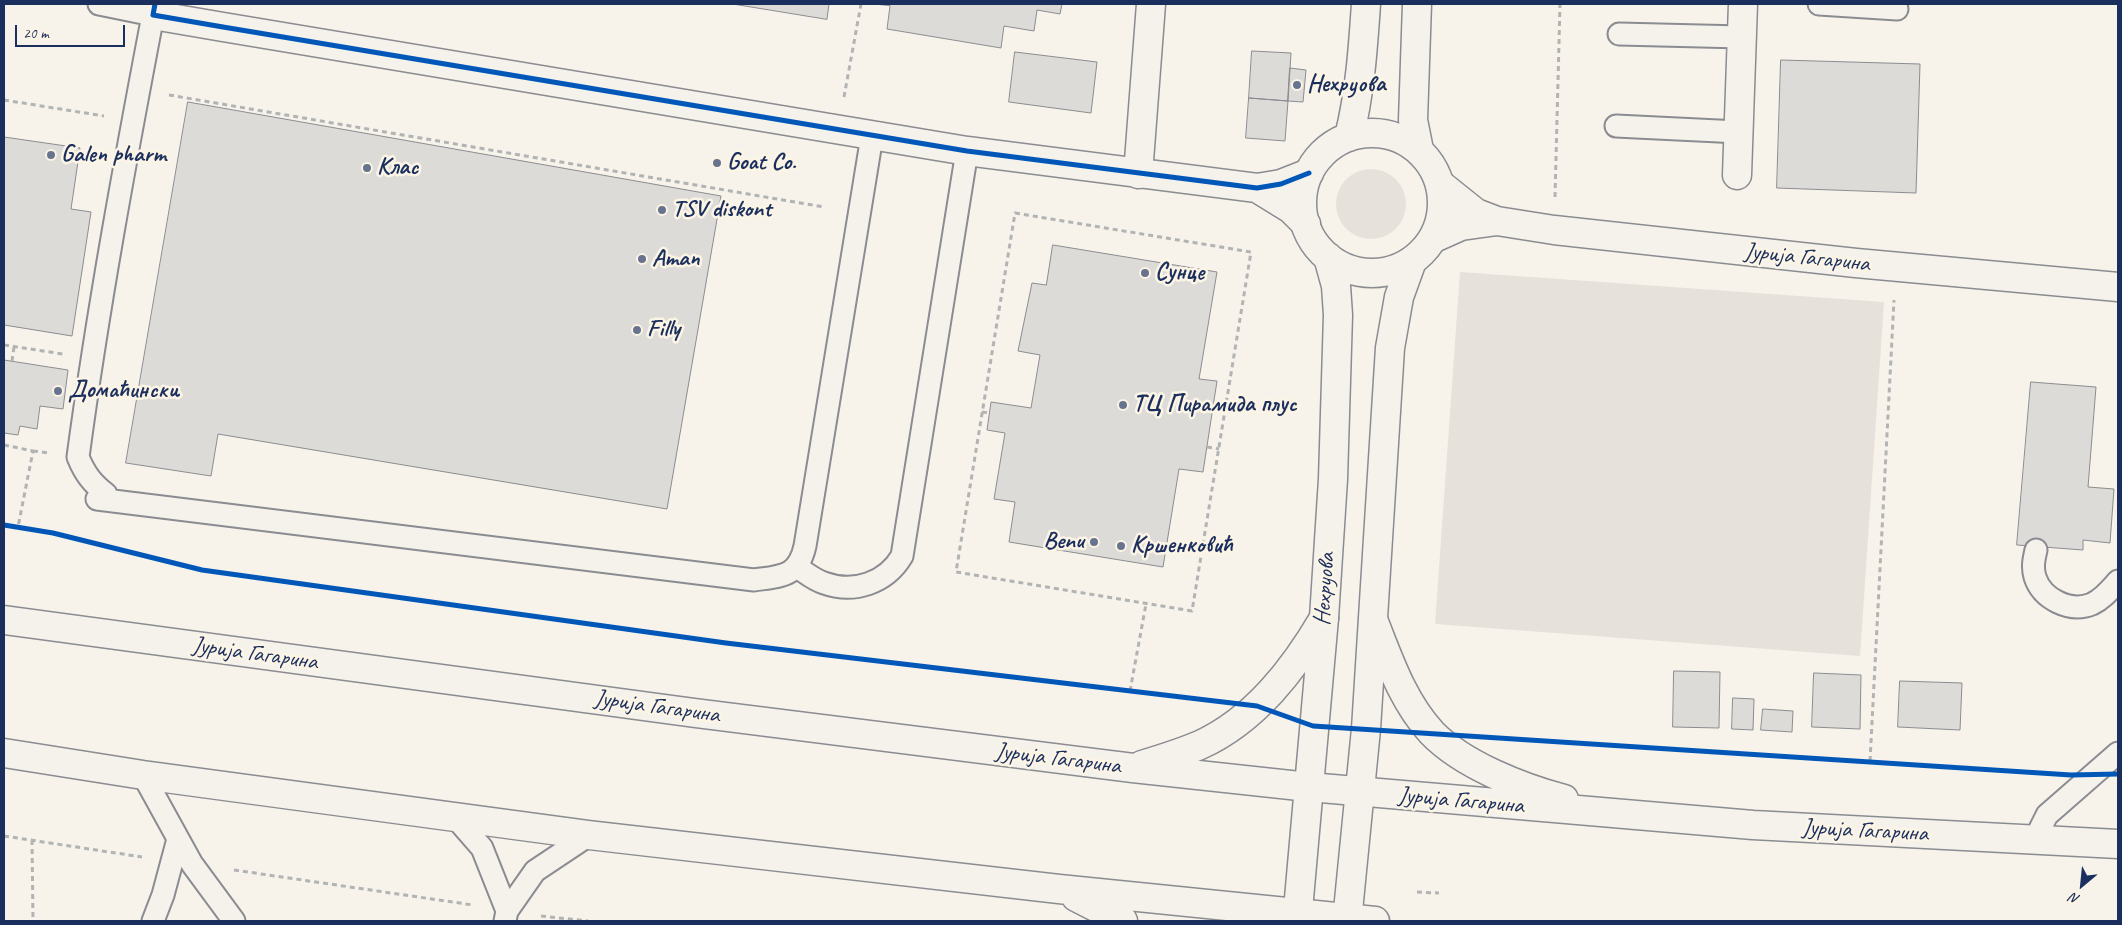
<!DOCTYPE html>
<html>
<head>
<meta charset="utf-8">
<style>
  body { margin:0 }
  #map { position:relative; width:2122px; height:925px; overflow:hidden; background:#f7f3ea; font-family:Caveat,sans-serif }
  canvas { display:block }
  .frame { position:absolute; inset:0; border:5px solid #1b2f5e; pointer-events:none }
  .north { position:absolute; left:2057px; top:860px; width:50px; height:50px; -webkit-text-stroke:4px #fcf5e5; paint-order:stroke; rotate:208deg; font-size:14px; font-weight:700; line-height:20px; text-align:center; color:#1b2f5e }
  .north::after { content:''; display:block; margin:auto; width:18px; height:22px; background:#1b2f5e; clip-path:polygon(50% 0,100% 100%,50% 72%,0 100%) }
  .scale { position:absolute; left:15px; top:25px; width:110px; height:22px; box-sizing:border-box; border:2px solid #1b2f5e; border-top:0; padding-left:6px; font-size:15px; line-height:18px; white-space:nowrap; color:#1b2f5e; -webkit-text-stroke:4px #fcf5e5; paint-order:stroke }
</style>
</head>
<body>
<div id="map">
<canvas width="2122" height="925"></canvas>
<div class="frame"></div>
<div class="north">N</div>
<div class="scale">20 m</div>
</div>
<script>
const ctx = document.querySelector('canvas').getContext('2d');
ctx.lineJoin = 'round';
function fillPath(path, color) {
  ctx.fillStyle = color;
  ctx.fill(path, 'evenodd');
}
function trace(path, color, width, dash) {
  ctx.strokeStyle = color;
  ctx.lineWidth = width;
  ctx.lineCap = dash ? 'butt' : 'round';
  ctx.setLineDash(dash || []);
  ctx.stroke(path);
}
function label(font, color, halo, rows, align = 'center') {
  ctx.font = font + ' Caveat,sans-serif';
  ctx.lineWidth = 5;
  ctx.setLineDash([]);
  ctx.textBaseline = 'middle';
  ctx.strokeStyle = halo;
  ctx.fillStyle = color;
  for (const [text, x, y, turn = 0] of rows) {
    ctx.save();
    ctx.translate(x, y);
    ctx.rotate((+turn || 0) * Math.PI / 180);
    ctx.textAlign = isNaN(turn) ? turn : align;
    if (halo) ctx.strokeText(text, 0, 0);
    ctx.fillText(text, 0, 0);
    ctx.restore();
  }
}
fillPath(new Path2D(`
  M1336 204a35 35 0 1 1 70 0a35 35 0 1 1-70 0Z
  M 1460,272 L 1884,302 L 1860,656 L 1435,624 Z`), '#e6e2db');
const building = new Path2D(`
  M 733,4 L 829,4 L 827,19 Z
  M 874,4 L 1062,4 L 1060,14 L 1037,10 L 1034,31 L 1004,26 L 1001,48 L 887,29 L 890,6 Z
  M 1252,51 L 1291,53 L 1288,101 L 1249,98 Z
  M 1015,52 L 1097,62 L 1091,113 L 1009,102 Z
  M 1781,60 L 1920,64 L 1916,193 L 1777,188 Z
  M 1290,68 L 1306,70 L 1303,102 L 1288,101 Z
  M 1249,98 L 1288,101 L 1285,141 L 1246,138 Z
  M 188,102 L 721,196 L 667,509 L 218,434 L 211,476 L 126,463 Z
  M 4,137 L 80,148 L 71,209 L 91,212 L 72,336 L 4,325 Z
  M 1053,245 L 1217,272 L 1199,379 L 1217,381 L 1203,472 L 1179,469 L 1163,567 L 1009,542 L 1015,502 L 994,499 L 1005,433 L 987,430 L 991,402 L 1031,408 L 1040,355 L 1018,351 L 1032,283 L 1046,285 Z
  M 4,360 L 68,370 L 63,409 L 40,406 L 37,429 L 20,426 L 18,435 L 4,433 Z
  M 2031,382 L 2096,387 L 2088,487 L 2114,489 L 2110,543 L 2083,540 L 2083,550 L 2017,545 Z
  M 1674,671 L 1720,672 L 1719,728 L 1673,727 Z
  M 1814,673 L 1861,675 L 1860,729 L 1812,727 Z
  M 1900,681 L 1962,683 L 1960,730 L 1898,727 Z
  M 1733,698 L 1754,699 L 1753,730 L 1732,729 Z
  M 1763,709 L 1793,711 L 1792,732 L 1761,730 Z`);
fillPath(building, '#dddbd7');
trace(building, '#8a8c91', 1);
const service = new Path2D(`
  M 1819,4 L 1897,9
  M 1619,34 L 1742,37
  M 1616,126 L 1739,132
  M 97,499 L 754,580 C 782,576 798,577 805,546 L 872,136
  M 97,499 L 106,494 C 92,483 85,474 78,457 C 98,308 125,162 153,15 L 99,4
  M 2036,550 C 2034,559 2032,567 2035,577 C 2042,599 2070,613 2092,604 C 2103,599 2110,590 2118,581
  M 797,567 C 806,573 814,580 824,583 C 854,594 886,583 902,556 L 967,151
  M 143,775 L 192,864 L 234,921
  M 455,817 L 482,848 L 507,911
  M 2040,840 L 2040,829 L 2047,815 L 2118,753
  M 153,921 L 163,895 L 178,839
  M 505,921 L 507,911 L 535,871 L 589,835`);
const minor = new Path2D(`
  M 155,4 L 153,15 L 223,27 L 967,151 L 1257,188 L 1281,184 L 1309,173
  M 1138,174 L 1151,4
  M 1737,175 L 1743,4
  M 1441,185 L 1476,213 L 1497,221 L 1554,230 L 1856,263 L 2118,287
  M 1257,188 L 1291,209 L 1306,224
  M 1434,238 L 1461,226 L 1497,221`);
const tertiary = new Path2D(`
  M 1417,4 L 1413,120 L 1419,150
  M1302 203a70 70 0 1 1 140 0a70 70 0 1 1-140 0Z
  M 1349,137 C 1360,93 1363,48 1366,4
  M 1297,921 L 1324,618 L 1333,479 L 1338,315 L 1336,286 L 1328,257
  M 1347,921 L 1366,729 L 1390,348 L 1399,297 L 1412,261`);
const secondary = new Path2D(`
  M 4,620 L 695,713 L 1133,768 L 1309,787 L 1753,825 L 2118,844
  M 1374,622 C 1389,660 1403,702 1432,733 C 1463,765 1522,788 1564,799
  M 4,753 L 143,775 L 589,835 L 1059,889 L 1375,921
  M 1142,765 C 1162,759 1181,753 1200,745 C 1255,720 1294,669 1324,618
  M 1076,897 L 1123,921`);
trace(service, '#8a8c91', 25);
trace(minor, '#8a8c91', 31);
trace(tertiary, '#8a8c91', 31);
trace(secondary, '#8a8c91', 31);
trace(new Path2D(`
  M 169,95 L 824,207
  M 844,97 L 861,4
  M 4,100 L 104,116
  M 1555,197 L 1560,4
  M 1015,213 L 1251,252 L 1192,611 L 956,572 Z
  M 4,345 L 63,354
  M 12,361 L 14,347
  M 982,412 L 990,413
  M 4,445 L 33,451 L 18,527
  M 1207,447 L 1219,449
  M 33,451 L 50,453
  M 1130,691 L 1146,604
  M 1870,761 L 1894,300
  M 4,836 L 142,857
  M 32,840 L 33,921
  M 234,870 L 473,905
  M 1417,892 L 1439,893
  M 541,916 L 588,921`), '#b2b3b4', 3, [5, 4]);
trace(service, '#f5f2ec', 21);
trace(minor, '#f5f2ec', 28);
trace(tertiary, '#f5f2ec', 28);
trace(secondary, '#f5f2ec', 28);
trace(new Path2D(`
  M 155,4 L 153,15 L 223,27 L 967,151 L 1257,188 L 1281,184 L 1309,173
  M 4,525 L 53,533 L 202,570 L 726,643 L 1257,706 L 1313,726 L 2071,775 L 2118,774`), '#0057b8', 5);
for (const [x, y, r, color] of [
  [1297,85,5,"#68748f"],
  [51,155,5,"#68748f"],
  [717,163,5,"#68748f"],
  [367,168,5,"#68748f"],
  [662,210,5,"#68748f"],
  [642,259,5,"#68748f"],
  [1145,273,5,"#68748f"],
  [637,330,5,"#68748f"],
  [58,391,5,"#68748f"],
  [1123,405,5,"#68748f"],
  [1094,542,5,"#68748f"],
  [1121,546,5,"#68748f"]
]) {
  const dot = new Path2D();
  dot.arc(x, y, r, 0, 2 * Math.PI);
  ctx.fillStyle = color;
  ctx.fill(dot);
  trace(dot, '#fcf5e5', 2);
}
label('bold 24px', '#1b2f5e', '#fcf5e5', [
  ["Нехруова",1307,85],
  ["Galen pharm",61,155],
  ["Goat Co.",727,163],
  ["Клас",377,168],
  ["TSV diskont",672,210],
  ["Aman",652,259],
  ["Сунце",1155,273],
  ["Filly",647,330],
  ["Домаћински",68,391],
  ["ТЦ Пирамида плус",1133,405],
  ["Benu",1084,542,"right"],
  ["Кршенковић",1131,546]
], 'left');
label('24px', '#1b2f5e', '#fcf5e5', [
  ["Јурија Гагарина",1807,258,6],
  ["Нехруова",1325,589,-86],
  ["Јурија Гагарина",255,654,8],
  ["Јурија Гагарина",657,707,8],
  ["Јурија Гагарина",1058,759,7],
  ["Јурија Гагарина",1461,801,5],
  ["Јурија Гагарина",1865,831,3]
]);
</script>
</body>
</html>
